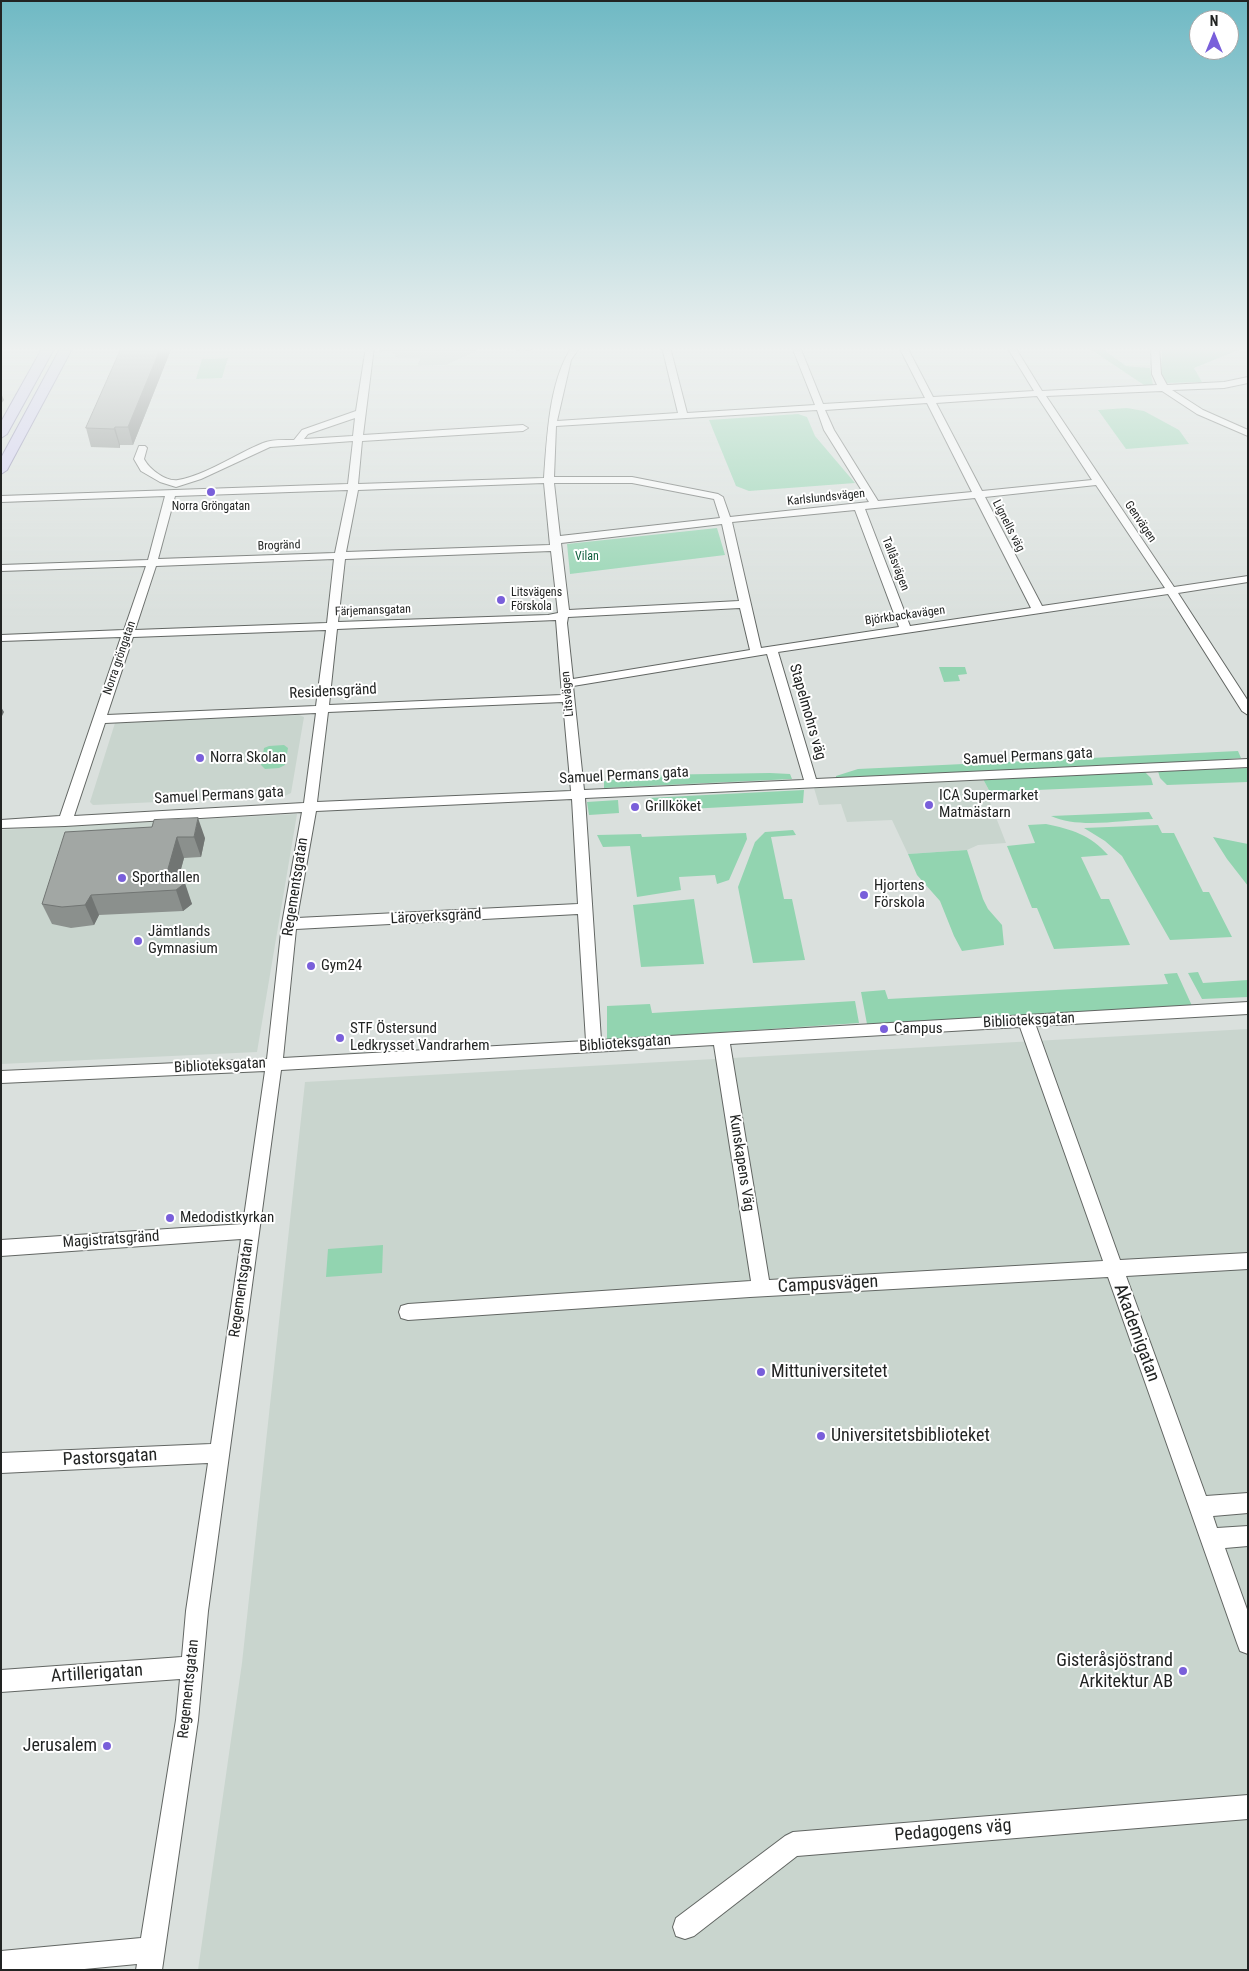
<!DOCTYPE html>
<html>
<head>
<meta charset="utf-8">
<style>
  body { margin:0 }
  #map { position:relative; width:1249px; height:1971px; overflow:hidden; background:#dae0dd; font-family:"Roboto Condensed",sans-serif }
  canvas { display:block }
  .frame { position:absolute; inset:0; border:2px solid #222423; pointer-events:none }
  .north { position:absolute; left:1189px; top:10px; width:50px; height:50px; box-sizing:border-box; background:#fff; border:1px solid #a7a7a7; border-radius:50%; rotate:0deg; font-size:14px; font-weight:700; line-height:20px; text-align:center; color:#222423 }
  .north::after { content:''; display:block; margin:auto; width:18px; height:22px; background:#795fda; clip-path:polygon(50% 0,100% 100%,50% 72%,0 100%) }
</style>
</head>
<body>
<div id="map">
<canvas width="1249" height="1971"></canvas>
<div class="frame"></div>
<div class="north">N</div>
</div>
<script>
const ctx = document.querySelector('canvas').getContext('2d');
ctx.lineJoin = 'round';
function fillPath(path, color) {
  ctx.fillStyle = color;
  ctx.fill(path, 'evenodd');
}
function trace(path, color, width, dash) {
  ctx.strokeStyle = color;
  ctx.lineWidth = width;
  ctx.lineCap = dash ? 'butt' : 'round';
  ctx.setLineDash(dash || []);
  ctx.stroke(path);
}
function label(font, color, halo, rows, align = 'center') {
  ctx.font = font + ' "Roboto Condensed",sans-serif';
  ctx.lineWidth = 4;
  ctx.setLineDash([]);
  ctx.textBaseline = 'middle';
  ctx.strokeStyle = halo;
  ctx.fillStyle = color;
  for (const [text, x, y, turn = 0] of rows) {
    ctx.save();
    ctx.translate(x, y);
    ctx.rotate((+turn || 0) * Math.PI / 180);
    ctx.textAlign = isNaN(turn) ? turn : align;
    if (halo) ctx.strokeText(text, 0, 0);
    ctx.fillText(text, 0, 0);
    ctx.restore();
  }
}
fillPath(new Path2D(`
  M 379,347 L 476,347 L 476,352 L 445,365 L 418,366 L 420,358 L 397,358 L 392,351 L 379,352 Z
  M 299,715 L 304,717 L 291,793 L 285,796 L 93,805 L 90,802 L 115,723 Z
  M 983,779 L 990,792 L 990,802 L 1006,843 L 978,845 L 967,850 L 908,854 L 892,820 L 847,822 L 841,804 L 819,805 L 814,788 Z
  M 297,814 L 257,1052 L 1,1064 L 1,830 Z
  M 1248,1029 L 1248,1970 L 198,1970 L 242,1663 L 305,1082 Z`), '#c9d5ce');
fillPath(new Path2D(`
  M 1087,347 L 1100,347 L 1126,366 L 1150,368 L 1153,385 L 1147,387 Z
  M 1162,347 L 1246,347 L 1194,368 L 1202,382 L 1166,383 L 1161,375 Z
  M 228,358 L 222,378 L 196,379 L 202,359 Z
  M 1127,408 L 1144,411 L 1179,430 L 1189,444 L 1126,449 L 1098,410 Z
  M 798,414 L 807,417 L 815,436 L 855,483 L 749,491 L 736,486 L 709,420 Z
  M 717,528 L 725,555 L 570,574 L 567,544 Z
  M 939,667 L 965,667 L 967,674 L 958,675 L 960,681 L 944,682 Z
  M 284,745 L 288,748 L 285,765 L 279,768 L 265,769 L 261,765 L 264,748 L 269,746 Z
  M 1238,751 L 1241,758 L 1178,763 L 836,779 L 836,776 L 858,769 Z
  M 1248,768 L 1248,782 L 1167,785 L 1160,778 L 1158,771 Z
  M 1144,771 L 1151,778 L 1153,785 L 990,792 L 983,779 Z
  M 770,773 L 790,774 L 792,779 L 604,788 L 604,781 L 650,775 Z
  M 804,790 L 803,803 L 650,811 L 647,798 Z
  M 618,800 L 619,813 L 589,815 L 587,802 Z
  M 1149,812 L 1153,819 C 1123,820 1078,829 1051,816 Z
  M 1046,824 C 1071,829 1091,835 1108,855 L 1081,857 L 1101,899 L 1109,899 L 1130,945 L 1054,949 L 1037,908 L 1032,908 L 1007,846 L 1035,843 L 1028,825 Z
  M 1158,825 L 1162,833 L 1174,833 L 1203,892 L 1209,892 L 1232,937 L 1170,940 L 1122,856 L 1105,841 L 1084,828 Z
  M 793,830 L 796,835 L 771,837 L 784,899 L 792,899 L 805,960 L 753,963 L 738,887 L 755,842 L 765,832 Z
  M 746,833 L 747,839 L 729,880 L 717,884 L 715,875 L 679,877 L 681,890 L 637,897 L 630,846 L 603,847 L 597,835 L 641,834 L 642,837 Z
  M 1213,837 L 1248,844 L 1248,886 L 1227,859 Z
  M 967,850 L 983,899 L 988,909 L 1002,925 L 1004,945 L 962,951 L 954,936 L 940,901 L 917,875 L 908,854 Z
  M 694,899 L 704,964 L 641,967 L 633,905 Z
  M 1198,972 L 1203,983 L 1248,980 L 1248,997 L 1202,999 L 1188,973 Z
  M 1177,973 L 1193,1008 L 867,1024 L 861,992 L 885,990 L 888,999 L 1168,984 L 1164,974 Z
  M 855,1001 L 859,1023 L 607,1040 L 607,1006 L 650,1004 L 652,1013 Z
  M 383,1245 L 382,1273 L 326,1277 L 328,1249 Z`), '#92d4b0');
const minor = new Path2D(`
  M 366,347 L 374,347 L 363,435 L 523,425 L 528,428 L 523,431 L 362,441 L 358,484 L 544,478 C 547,438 549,380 572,347 L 580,347 L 571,360 L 557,421 L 678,413 L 662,347 L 670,347 L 687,413 L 815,405 L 792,347 L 800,347 L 823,404 L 925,398 L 899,347 L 907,347 L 933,397 L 1034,391 L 1007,347 L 1015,347 L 1042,391 L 1157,385 L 1152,374 L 1151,347 L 1159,347 L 1161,374 L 1167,385 L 1224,382 L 1248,377 L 1248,383 L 1224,388 L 1172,390 L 1203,410 L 1248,430 L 1248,436 L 1197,414 L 1162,391 L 1046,396 L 1174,587 L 1248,576 L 1248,582 L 1178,593 L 1248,701 L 1248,715 L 1242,711 L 1168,594 L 778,652 L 816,779 L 1248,759 L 1248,767 L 585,798 L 601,1040 L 1248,1002 L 1248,1014 L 1036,1026 L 1120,1260 L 1248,1253 L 1248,1269 L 1126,1276 L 1206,1496 L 1248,1493 L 1248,1513 L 1213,1516 L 1217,1528 L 1248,1526 L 1248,1546 L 1225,1548 L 1248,1612 L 1248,1654 L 1240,1651 L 1237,1643 L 1108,1277 L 750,1297 L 408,1320 L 401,1318 L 399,1312 L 401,1306 L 408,1304 L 751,1281 L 714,1045 L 281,1070 L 208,1611 L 198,1720 L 162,1970 L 136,1970 L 137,1964 L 74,1970 L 1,1970 L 1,1951 L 141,1938 L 176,1720 L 180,1679 L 1,1692 L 1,1670 L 182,1657 L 186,1611 L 208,1463 L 1,1473 L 1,1453 L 211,1444 L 241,1239 L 1,1256 L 1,1240 L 243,1224 L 265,1071 L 1,1083 L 1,1071 L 267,1059 L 282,924 L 302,812 L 65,826 L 1,828 L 1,820 L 60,816 L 121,637 L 1,641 L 1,635 L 124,630 L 146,566 L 1,571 L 1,565 L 148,560 L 165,496 L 1,502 L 1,496 L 348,484 L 353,441 L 270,447 L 201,479 L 176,487 L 160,482 L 141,471 L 134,459 L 139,446 L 145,446 L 147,448 L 144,459 C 149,469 166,482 178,480 C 206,475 236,454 263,443 C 272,439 284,440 294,440 L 302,430 L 356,411 ZM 1037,396 L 1092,480 L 982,491 L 936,403 ZM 927,403 L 972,492 L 878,501 L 834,430 L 825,410 ZM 817,410 L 824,430 L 869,502 L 730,517 L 723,497 L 718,494 L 632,477 L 554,477 L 556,426 ZM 355,418 L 353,436 L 304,439 L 308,434 ZM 544,483 L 550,545 L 346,552 L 358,490 ZM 554,483 L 632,483 L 714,499 L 720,518 L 560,536 ZM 1096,485 L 1165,588 L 1042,606 L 985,497 ZM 348,490 L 335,553 L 158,559 L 175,496 ZM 975,498 L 1031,608 L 910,626 L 865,509 ZM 855,510 L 899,627 L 761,648 L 732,522 ZM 722,524 L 739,601 L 569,610 L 561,543 ZM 551,551 L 558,613 L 548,615 L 338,622 L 345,559 ZM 334,559 L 327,623 L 135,630 L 156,566 ZM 740,608 L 750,650 L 573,679 L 567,623 L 568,617 ZM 556,620 L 562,695 L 329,705 L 337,629 ZM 326,630 L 316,706 L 107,715 L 133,637 ZM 767,654 L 804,780 L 584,790 L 573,686 ZM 563,702 L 571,791 L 317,802 L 328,712 ZM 316,713 L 304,803 L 74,816 L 105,723 ZM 572,799 L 578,904 L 297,918 L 316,811 ZM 578,914 L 586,1041 L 283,1058 L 296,929 ZM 1020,1027 L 1103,1261 L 769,1280 L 730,1044 Z
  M 1248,1795 L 1248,1819 L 797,1856 L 694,1936 L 685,1939 L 676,1936 L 673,1927 L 676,1918 L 785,1836 L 793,1832 Z`);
const major = new Path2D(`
  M 43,347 L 55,347 L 7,434 L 1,438 L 1,422 Z
  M 61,347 L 73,347 L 7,470 L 1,474 L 1,458 Z`);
trace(minor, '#626663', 2);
trace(major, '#817da8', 2);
fillPath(minor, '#fff');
fillPath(major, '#d2cef6');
fillPath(new Path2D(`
  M 122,347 L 172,347 L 133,445 L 120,445 L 120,448 L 91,447 L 86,428 Z
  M 516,347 L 533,347 L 530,351 L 516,350 Z
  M 152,827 L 205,838 L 201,857 L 184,858 L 179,877 L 192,904 L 183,911 L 99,915 L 94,925 L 71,928 L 52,924 L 42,904 Z`), '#8b908d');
fillPath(new Path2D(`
  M 161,347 L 172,347 L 133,445 L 128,427 Z
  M 1,393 L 4,400 L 1,404 Z
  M 115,427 L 120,445 L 120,448 L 114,429 Z
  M 1,707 L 4,712 L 1,718 Z
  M 198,818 L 205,838 L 201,857 L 194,837 Z
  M 177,837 L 184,858 L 175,890 L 166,876 Z
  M 185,883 L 192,904 L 183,911 L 176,890 Z
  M 91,895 L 99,915 L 94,925 L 85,905 Z`), '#717573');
const building = new Path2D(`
  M 122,347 L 161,347 L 128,427 L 115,427 L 114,429 L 86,428 Z
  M 198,818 L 194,837 L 177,837 L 166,876 L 177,876 L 185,883 L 176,890 L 91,895 L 85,905 L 62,907 L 42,904 L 65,832 L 152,827 L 154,820 Z`);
fillPath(building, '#a2a7a4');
trace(building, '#717573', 1);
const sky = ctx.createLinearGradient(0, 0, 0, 623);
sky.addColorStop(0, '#6fb9c4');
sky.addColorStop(0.56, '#eef1f0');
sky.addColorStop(1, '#eef1f000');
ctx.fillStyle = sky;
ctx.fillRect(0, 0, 1249, 623);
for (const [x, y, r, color] of [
  [211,492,5,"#795fda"],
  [501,600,5,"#795fda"],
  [200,758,5,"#795fda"],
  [929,805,5,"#795fda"],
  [635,807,5,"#795fda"],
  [122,878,5,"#795fda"],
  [864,895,5,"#795fda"],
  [138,941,5,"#795fda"],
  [311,966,5,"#795fda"],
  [884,1029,5,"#795fda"],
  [340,1038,5,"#795fda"],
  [170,1218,5,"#795fda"],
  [761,1372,5,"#795fda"],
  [821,1436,5,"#795fda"],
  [1183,1671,5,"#795fda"],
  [107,1746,5,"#795fda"]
]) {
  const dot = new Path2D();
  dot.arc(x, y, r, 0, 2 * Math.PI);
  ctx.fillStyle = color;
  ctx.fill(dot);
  trace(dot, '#fff', 2);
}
label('12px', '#222423', '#fff', [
  ["Karlslundsvägen",826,498,-6],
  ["Genvägen",1140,522,56],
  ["Lignells väg",1008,526,63],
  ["Brogränd",279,546,-2],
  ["Tallåsvägen",895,564,69],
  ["Färjemansgatan",373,611,-2],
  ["Björkbackavägen",905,616,-8],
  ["Norra gröngatan",120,658,-71],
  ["Litsvägen",568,694,-95]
]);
label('12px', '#222423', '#fff', [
  ["Norra Gröngatan",211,507],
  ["Litsvägens",511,593,"left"],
  ["Förskola",511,607,"left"]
]);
label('12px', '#0f5e3d', '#fff', [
  ["Vilan",587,557]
]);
label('15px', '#222423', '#fff', [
  ["Residensgränd",333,692,-3],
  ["Stapelmohrs väg",807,712,74],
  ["Samuel Permans gata",1028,757,-3],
  ["Samuel Permans gata",624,776,-3],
  ["Samuel Permans gata",219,796,-3],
  ["Regementsgatan",296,887,-81],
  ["Läroverksgränd",436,917,-3],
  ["Biblioteksgatan",1029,1021,-3],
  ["Biblioteksgatan",625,1044,-4],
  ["Biblioteksgatan",220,1066,-3],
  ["Kunskapens Väg",741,1163,81],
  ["Magistratsgränd",111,1240,-4],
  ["Regementsgatan",242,1288,-82],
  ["Regementsgatan",189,1689,-84]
]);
label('15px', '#222423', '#fff', [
  ["Norra Skolan",210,758],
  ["ICA Supermarket",939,796],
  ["Matmästarn",939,813],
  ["Grillköket",645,807],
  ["Sporthallen",132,878],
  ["Hjortens",874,886],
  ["Förskola",874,903],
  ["Jämtlands",148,932],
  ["Gymnasium",148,949],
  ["Gym24",321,966],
  ["STF Östersund",350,1029],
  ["Ledkrysset Vandrarhem",350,1046],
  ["Campus",894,1029],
  ["Medodistkyrkan",180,1218]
], 'left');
label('18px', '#222423', '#fff', [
  ["Campusvägen",828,1285,-3],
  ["Akademigatan",1136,1333,70],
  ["Pastorsgatan",110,1458,-3],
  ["Artillerigatan",97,1674,-4],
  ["Pedagogens väg",953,1831,-5]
]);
label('18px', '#222423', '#fff', [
  ["Mittuniversitetet",771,1372],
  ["Universitetsbiblioteket",831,1436],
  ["Gisteråsjöstrand",1173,1661,"right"],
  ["Arkitektur AB",1173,1682,"right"],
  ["Jerusalem",97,1746,"right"]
], 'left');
</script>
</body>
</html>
